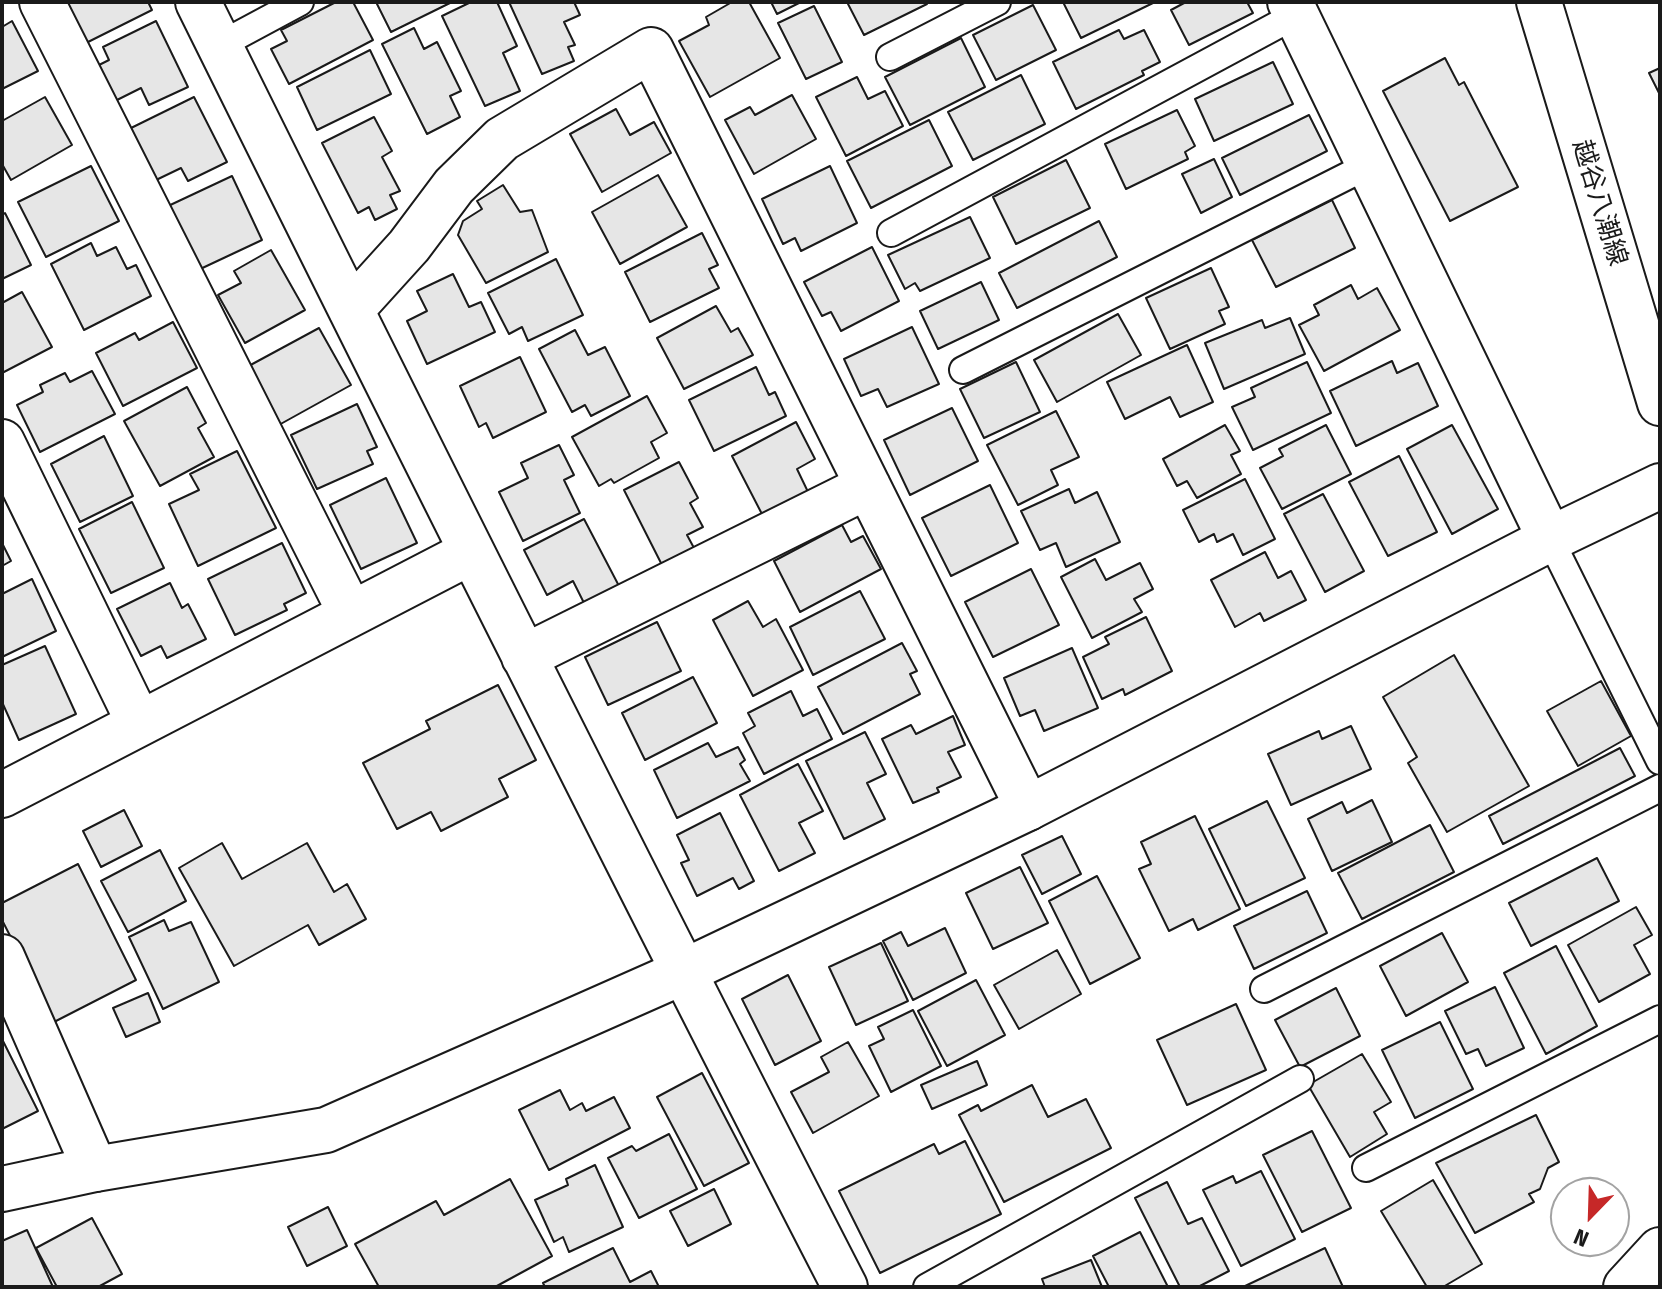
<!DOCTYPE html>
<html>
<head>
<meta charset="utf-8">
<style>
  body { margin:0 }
  #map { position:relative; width:1662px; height:1289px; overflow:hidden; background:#fff; font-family:"Fira Sans Condensed",sans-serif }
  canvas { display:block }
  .frame { position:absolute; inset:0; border:4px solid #1a1a1a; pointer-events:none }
  .north { position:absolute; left:1550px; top:1177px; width:80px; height:80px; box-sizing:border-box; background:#fff; border:2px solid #a3a3a3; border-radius:50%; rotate:203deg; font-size:22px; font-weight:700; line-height:32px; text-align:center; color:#1a1a1a }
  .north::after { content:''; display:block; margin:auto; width:28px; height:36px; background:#c62828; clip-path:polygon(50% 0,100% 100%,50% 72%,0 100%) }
</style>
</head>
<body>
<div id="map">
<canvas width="1662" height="1289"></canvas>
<div class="frame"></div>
<div class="north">N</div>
</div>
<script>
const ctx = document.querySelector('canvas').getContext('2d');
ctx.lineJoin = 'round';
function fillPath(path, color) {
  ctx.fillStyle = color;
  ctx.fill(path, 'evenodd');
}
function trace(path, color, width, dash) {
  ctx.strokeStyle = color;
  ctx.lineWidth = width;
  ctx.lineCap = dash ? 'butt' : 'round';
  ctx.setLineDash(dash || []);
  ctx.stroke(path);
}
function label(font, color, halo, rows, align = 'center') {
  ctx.font = font + ' "Fira Sans Condensed","Noto Sans JP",sans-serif';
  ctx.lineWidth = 6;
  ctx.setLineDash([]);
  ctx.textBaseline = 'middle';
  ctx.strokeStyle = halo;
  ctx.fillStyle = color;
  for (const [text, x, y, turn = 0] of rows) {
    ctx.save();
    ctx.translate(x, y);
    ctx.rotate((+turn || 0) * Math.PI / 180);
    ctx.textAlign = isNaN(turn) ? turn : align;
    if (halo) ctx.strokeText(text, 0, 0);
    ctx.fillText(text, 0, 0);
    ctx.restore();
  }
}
const building = new Path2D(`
  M 66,2 L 148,2 L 152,10 L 86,43 Z
  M 336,2 L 353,2 L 373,40 L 289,84 L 271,49 L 287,41 L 281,30 Z
  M 376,2 L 452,2 L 391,32 Z
  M 471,2 L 497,2 L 517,46 L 503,53 L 520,91 L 485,106 L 442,16 Z
  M 509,2 L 574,2 L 580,15 L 564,22 L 575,45 L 568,47 L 574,61 L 542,74 Z
  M 732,2 L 749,2 L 780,58 L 710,97 L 679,41 L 709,25 L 706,17 Z
  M 771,2 L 801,2 L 777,14 Z
  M 847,2 L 926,2 L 927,4 L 864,35 Z
  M 1063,2 L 1153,2 L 1153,3 L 1081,38 Z
  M 1186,2 L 1247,2 L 1253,13 L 1189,45 L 1171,10 Z
  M 1033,5 L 1056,50 L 996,80 L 973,35 Z
  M 814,6 L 842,62 L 806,79 L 778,23 Z
  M 12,21 L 38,71 L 2,89 L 2,27 Z
  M 156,21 L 188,87 L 149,105 L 141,88 L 115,101 L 97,66 L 109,60 L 103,47 Z
  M 414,28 L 424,49 L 437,42 L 461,91 L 450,96 L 460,117 L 427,134 L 382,44 Z
  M 1119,30 L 1124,39 L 1144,30 L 1160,62 L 1142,71 L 1144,75 L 1076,109 L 1053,62 Z
  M 961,38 L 985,87 L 910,125 L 885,77 Z
  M 370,50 L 391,94 L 317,130 L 297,87 Z
  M 1445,58 L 1459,85 L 1464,82 L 1518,187 L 1450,221 L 1383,91 Z
  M 1273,62 L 1293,104 L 1214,141 L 1195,99 Z
  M 1660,68 L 1660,92 L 1659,93 L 1649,73 Z
  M 1021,75 L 1045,124 L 973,160 L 948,112 Z
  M 857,77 L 868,99 L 885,91 L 903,126 L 846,156 L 816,97 Z
  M 792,95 L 816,139 L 754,174 L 725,120 L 750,107 L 755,115 Z
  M 45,97 L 72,145 L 11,180 L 2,164 L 2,121 Z
  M 194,97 L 227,162 L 188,181 L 181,168 L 154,181 L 129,129 Z
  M 616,109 L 630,135 L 654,122 L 671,153 L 602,192 L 570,134 Z
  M 1177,110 L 1195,146 L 1185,152 L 1188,159 L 1126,189 L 1105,144 Z
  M 1309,115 L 1327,151 L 1240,195 L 1222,158 Z
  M 374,117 L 392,151 L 382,157 L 400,191 L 390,195 L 397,209 L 375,220 L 369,207 L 358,213 L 322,143 Z
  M 929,120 L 952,166 L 871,208 L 847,161 Z
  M 1214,159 L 1232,197 L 1201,213 L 1182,174 Z
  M 1066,160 L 1090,208 L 1016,244 L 993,197 Z
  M 91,166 L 119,221 L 46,257 L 18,202 Z
  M 830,166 L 857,223 L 801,251 L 795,238 L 783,244 L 762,199 Z
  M 658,175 L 687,227 L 620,264 L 592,212 Z
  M 232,176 L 262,240 L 196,271 L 166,207 Z
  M 503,185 L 520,212 L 532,210 L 548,252 L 486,283 L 458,235 L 463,221 L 482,209 L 477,201 Z
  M 1332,200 L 1355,248 L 1276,287 L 1252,240 Z
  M 5,213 L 31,265 L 2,279 L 2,215 Z
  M 970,217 L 990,258 L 920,291 L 915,283 L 905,289 L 888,255 Z
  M 1099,221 L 1117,257 L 1017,308 L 999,273 Z
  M 702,233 L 718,265 L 709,269 L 719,288 L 650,322 L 625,272 Z
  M 91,243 L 97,256 L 116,247 L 127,269 L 136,265 L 151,296 L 84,330 L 51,264 Z
  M 872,247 L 899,301 L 841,331 L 831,312 L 822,316 L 804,282 Z
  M 271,250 L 305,310 L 245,343 L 218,295 L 241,283 L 234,271 Z
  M 556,259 L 583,315 L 528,341 L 522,327 L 509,334 L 488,293 Z
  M 1211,268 L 1229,307 L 1219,311 L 1225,324 L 1170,349 L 1146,298 Z
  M 453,274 L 469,307 L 481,302 L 495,332 L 427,364 L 407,321 L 427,311 L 417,291 Z
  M 981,282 L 999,320 L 938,349 L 920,311 Z
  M 1351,285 L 1358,299 L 1377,288 L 1400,330 L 1324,371 L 1299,325 L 1319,315 L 1314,305 Z
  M 22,292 L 52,347 L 2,373 L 2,303 Z
  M 716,306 L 731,332 L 738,328 L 753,355 L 684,389 L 657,338 Z
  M 1118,314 L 1141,355 L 1057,402 L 1034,360 Z
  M 1290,318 L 1305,354 L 1224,389 L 1205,343 L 1262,320 L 1265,328 Z
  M 173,322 L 197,368 L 123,406 L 96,353 L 135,333 L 139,340 Z
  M 912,327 L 939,384 L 887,407 L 878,389 L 861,396 L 844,359 Z
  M 319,328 L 351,385 L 277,426 L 245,368 Z
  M 575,330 L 588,355 L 605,347 L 630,396 L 591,416 L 585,405 L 572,412 L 539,349 Z
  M 1187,345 L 1213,402 L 1180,417 L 1170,397 L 1125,419 L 1107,382 Z
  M 520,357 L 546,412 L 493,438 L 486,423 L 479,427 L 460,386 Z
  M 1392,361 L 1397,373 L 1418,363 L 1438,406 L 1356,446 L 1330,391 Z
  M 1016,362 L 1040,412 L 984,438 L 960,389 Z
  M 1307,362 L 1331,413 L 1253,450 L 1232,407 L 1255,397 L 1251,388 Z
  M 756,367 L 769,395 L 775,392 L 786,416 L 714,451 L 689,400 Z
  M 92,371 L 115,414 L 40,452 L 17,405 L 43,392 L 40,385 L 65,373 L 70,382 Z
  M 187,387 L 206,423 L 198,428 L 214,457 L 160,486 L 124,421 Z
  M 647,396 L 667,433 L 651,442 L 659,458 L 614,483 L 611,479 L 599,486 L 572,437 Z
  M 357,404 L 377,447 L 367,451 L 373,464 L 317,489 L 291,435 Z
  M 952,408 L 978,461 L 910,495 L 884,440 Z
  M 1056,411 L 1079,457 L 1051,470 L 1058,485 L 1018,505 L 987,445 Z
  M 796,422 L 815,459 L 797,469 L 809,494 L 764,518 L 732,456 Z
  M 1225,425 L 1240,451 L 1231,455 L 1241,474 L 1197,498 L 1187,481 L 1177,486 L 1163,459 Z
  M 1326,425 L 1351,474 L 1282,509 L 1260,468 L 1283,456 L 1279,449 Z
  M 1452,425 L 1498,509 L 1452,534 L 1407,449 Z
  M 104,436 L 133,496 L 80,522 L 51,464 Z
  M 559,445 L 574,475 L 564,480 L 580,513 L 523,541 L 499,492 L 528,478 L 521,463 Z
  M 237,451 L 276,528 L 198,566 L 169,504 L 199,490 L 190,474 Z
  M 1399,456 L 1437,532 L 1388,556 L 1349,482 Z
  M 679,462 L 698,498 L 690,503 L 703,527 L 687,535 L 694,548 L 662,565 L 624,490 Z
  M 386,478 L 417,543 L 361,569 L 330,505 Z
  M 1245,479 L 1275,539 L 1243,555 L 1233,534 L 1217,542 L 1214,534 L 1199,542 L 1183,510 Z
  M 990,485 L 1018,543 L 951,576 L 922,518 Z
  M 1069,489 L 1075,503 L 1097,492 L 1120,542 L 1066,567 L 1056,543 L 1040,550 L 1021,511 Z
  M 1323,494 L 1364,571 L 1325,592 L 1284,514 Z
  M 132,502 L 164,568 L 111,593 L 79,529 Z
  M 584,519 L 619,586 L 585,605 L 573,581 L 547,595 L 524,550 Z
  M 842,525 L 851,542 L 863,536 L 881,569 L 800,612 L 774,561 Z
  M 2,543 L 11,561 L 2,566 Z
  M 282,543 L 306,593 L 284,604 L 287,610 L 235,635 L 208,579 Z
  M 1265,552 L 1278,578 L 1291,571 L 1306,600 L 1264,621 L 1260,613 L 1235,627 L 1211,580 Z
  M 1095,559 L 1106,580 L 1140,563 L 1153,589 L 1134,599 L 1142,612 L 1092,638 L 1061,577 Z
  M 1031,569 L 1059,625 L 993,657 L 965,602 Z
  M 32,579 L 56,631 L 2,657 L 2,594 Z
  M 170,583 L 182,608 L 188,604 L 206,639 L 167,658 L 161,646 L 141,656 L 117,609 Z
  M 860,591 L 885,639 L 813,675 L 790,627 Z
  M 748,601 L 763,627 L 776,619 L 803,670 L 753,696 L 713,620 Z
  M 1146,617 L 1172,671 L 1125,695 L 1123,689 L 1102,699 L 1083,657 L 1109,644 L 1105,637 Z
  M 657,622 L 681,671 L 608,705 L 585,657 Z
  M 902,643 L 917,671 L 910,674 L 920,694 L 843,734 L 818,687 Z
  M 45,646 L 76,714 L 19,740 L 2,702 L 2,665 Z
  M 1072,648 L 1098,708 L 1044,731 L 1035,710 L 1020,716 L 1004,678 Z
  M 1454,655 L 1529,786 L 1447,832 L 1408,763 L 1417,757 L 1383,697 Z
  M 693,677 L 717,723 L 645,760 L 622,713 Z
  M 1601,681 L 1631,736 L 1578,766 L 1547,711 Z
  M 498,685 L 536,760 L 499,779 L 508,797 L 441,831 L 431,812 L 397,829 L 363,763 L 430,729 L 426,721 Z
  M 791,691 L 803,716 L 817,709 L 832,739 L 764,774 L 743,733 L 755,726 L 748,713 Z
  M 953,716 L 965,745 L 948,752 L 961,777 L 937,788 L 939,792 L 913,803 L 882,739 L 911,725 L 916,734 Z
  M 1351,726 L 1371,769 L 1291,805 L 1268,754 L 1319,731 L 1322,739 Z
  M 865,732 L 886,774 L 867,783 L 885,819 L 844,839 L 806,761 Z
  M 708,743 L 716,757 L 738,747 L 745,760 L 740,764 L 750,781 L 677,818 L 654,770 Z
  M 1620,748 L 1635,776 L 1503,844 L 1489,816 Z
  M 798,764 L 823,811 L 799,823 L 815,853 L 779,871 L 740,795 Z
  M 1372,800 L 1392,842 L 1332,871 L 1308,819 L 1342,802 L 1347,813 Z
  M 1267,801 L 1305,878 L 1246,906 L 1209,829 Z
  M 124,810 L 142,846 L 101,867 L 83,831 Z
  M 720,813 L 754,881 L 739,889 L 733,878 L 697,896 L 681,863 L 689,860 L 677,835 Z
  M 1195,816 L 1240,909 L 1198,930 L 1193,919 L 1169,931 L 1139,869 L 1151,864 L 1141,842 Z
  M 1430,825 L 1454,872 L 1362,919 L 1338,873 Z
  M 1062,836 L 1081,874 L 1042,894 L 1022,855 Z
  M 222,843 L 242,879 L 307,843 L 334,892 L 347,884 L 366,919 L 319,945 L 308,925 L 234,966 L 179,868 Z
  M 160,850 L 186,901 L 128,932 L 101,881 Z
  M 1597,858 L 1619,901 L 1531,946 L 1509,903 Z
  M 78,864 L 136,980 L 54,1022 L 2,920 L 2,903 Z
  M 1020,867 L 1048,923 L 993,949 L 966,893 Z
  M 1097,876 L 1140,958 L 1090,984 L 1049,901 Z
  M 1307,891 L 1327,933 L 1254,969 L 1234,926 Z
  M 1636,907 L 1652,935 L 1634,945 L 1650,974 L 1599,1002 L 1568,945 Z
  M 164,920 L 169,931 L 191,922 L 219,982 L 163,1009 L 129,937 Z
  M 945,928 L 966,973 L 913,1000 L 883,941 L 901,932 L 908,946 Z
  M 1442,933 L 1468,982 L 1406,1016 L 1380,966 Z
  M 881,943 L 908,1001 L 856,1025 L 829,967 Z
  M 1556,946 L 1597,1026 L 1546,1054 L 1504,973 Z
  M 1057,950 L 1081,994 L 1019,1029 L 994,985 Z
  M 788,975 L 821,1041 L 775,1065 L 742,999 Z
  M 976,980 L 1005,1035 L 947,1066 L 918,1011 Z
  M 1495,987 L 1524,1048 L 1486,1066 L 1478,1049 L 1466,1054 L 1445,1011 Z
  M 1336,988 L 1360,1036 L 1300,1067 L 1275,1020 Z
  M 148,993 L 160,1022 L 126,1037 L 113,1008 Z
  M 1236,1004 L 1266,1070 L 1187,1105 L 1157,1040 Z
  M 913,1010 L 941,1066 L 891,1092 L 869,1046 L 884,1039 L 878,1027 Z
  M 1440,1022 L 1473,1089 L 1415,1118 L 1382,1050 Z
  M 2,1039 L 38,1111 L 2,1129 Z
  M 848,1042 L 879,1096 L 813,1133 L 791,1092 L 829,1072 L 821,1057 Z
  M 1362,1054 L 1391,1102 L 1374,1112 L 1387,1134 L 1350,1157 L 1308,1085 Z
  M 977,1061 L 987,1085 L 932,1109 L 921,1085 Z
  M 702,1073 L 749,1163 L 704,1186 L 657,1097 Z
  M 1032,1085 L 1048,1117 L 1086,1099 L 1111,1148 L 1004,1202 L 959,1115 L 978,1105 L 981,1111 Z
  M 560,1090 L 570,1110 L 582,1103 L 586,1111 L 614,1097 L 630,1128 L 549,1170 L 519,1110 Z
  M 1536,1115 L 1559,1162 L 1548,1168 L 1540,1189 L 1529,1194 L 1534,1202 L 1475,1233 L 1436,1163 Z
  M 1312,1131 L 1351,1208 L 1302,1232 L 1263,1155 Z
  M 669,1134 L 697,1189 L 639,1218 L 608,1158 L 632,1146 L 636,1151 Z
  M 965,1141 L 1001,1214 L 880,1273 L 839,1191 L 934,1144 L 939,1154 Z
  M 595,1165 L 623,1227 L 569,1252 L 563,1237 L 554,1242 L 535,1200 L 568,1185 L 566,1179 Z
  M 1261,1171 L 1295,1239 L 1241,1266 L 1203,1190 L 1233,1176 L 1236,1183 Z
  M 510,1179 L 552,1256 L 495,1287 L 379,1287 L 355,1244 L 436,1201 L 444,1215 Z
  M 1433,1180 L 1482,1264 L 1443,1287 L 1427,1287 L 1381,1211 Z
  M 1167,1182 L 1188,1224 L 1202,1218 L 1229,1271 L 1198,1287 L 1180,1287 L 1135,1198 Z
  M 714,1189 L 731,1224 L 688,1246 L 670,1211 Z
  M 328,1207 L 347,1246 L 307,1266 L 288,1227 Z
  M 92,1218 L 122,1274 L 98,1287 L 57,1287 L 36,1248 Z
  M 27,1230 L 53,1287 L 2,1287 L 2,1241 Z
  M 1140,1232 L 1168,1287 L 1109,1287 L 1093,1256 Z
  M 613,1248 L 630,1282 L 651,1271 L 659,1287 L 545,1287 L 543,1283 Z
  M 1325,1248 L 1343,1287 L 1243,1287 Z
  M 1091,1260 L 1102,1287 L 1045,1287 L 1042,1279 Z`);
fillPath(building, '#e6e6e6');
trace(building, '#1a1a1a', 2);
const service = new Path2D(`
  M 220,45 L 300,2
  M 890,57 L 997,2
  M 891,233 L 1296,15
  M 963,370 L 1369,165
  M 1550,539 L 1660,761
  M 1264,989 L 1660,788
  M 1366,1168 L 1660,1019
  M 927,1287 L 1300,1079`);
const minor = new Path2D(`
  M 42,2 L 351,614
  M 198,2 C 411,432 625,860 845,1287
  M 1290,2 L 1550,539
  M 351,310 L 409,246 L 454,186 L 502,139 L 651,50 L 1028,808
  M 2,442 L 139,723
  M 524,657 L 868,486
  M 2,795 L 471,552
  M 2,957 L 95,1169`);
const tertiary = new Path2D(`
  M 2,1189 L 95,1169 L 326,1130 L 683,972 L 1028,808 L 1550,539 L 1660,486`);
const secondary = new Path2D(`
  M 1539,2 L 1660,403`);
const trunk = new Path2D(`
  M 1626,1287 L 1660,1250`);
trace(service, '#1a1a1a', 30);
trace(minor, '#1a1a1a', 48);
trace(tertiary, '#1a1a1a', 48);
trace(secondary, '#1a1a1a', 48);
trace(trunk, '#1a1a1a', 48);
trace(service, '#fff', 26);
trace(minor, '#fff', 44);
trace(tertiary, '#fff', 44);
trace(secondary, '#fff', 44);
trace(trunk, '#fff', 44);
label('26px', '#1a1a1a', '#fff', [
  ["越谷八潮線",1599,203,73]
]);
</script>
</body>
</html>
